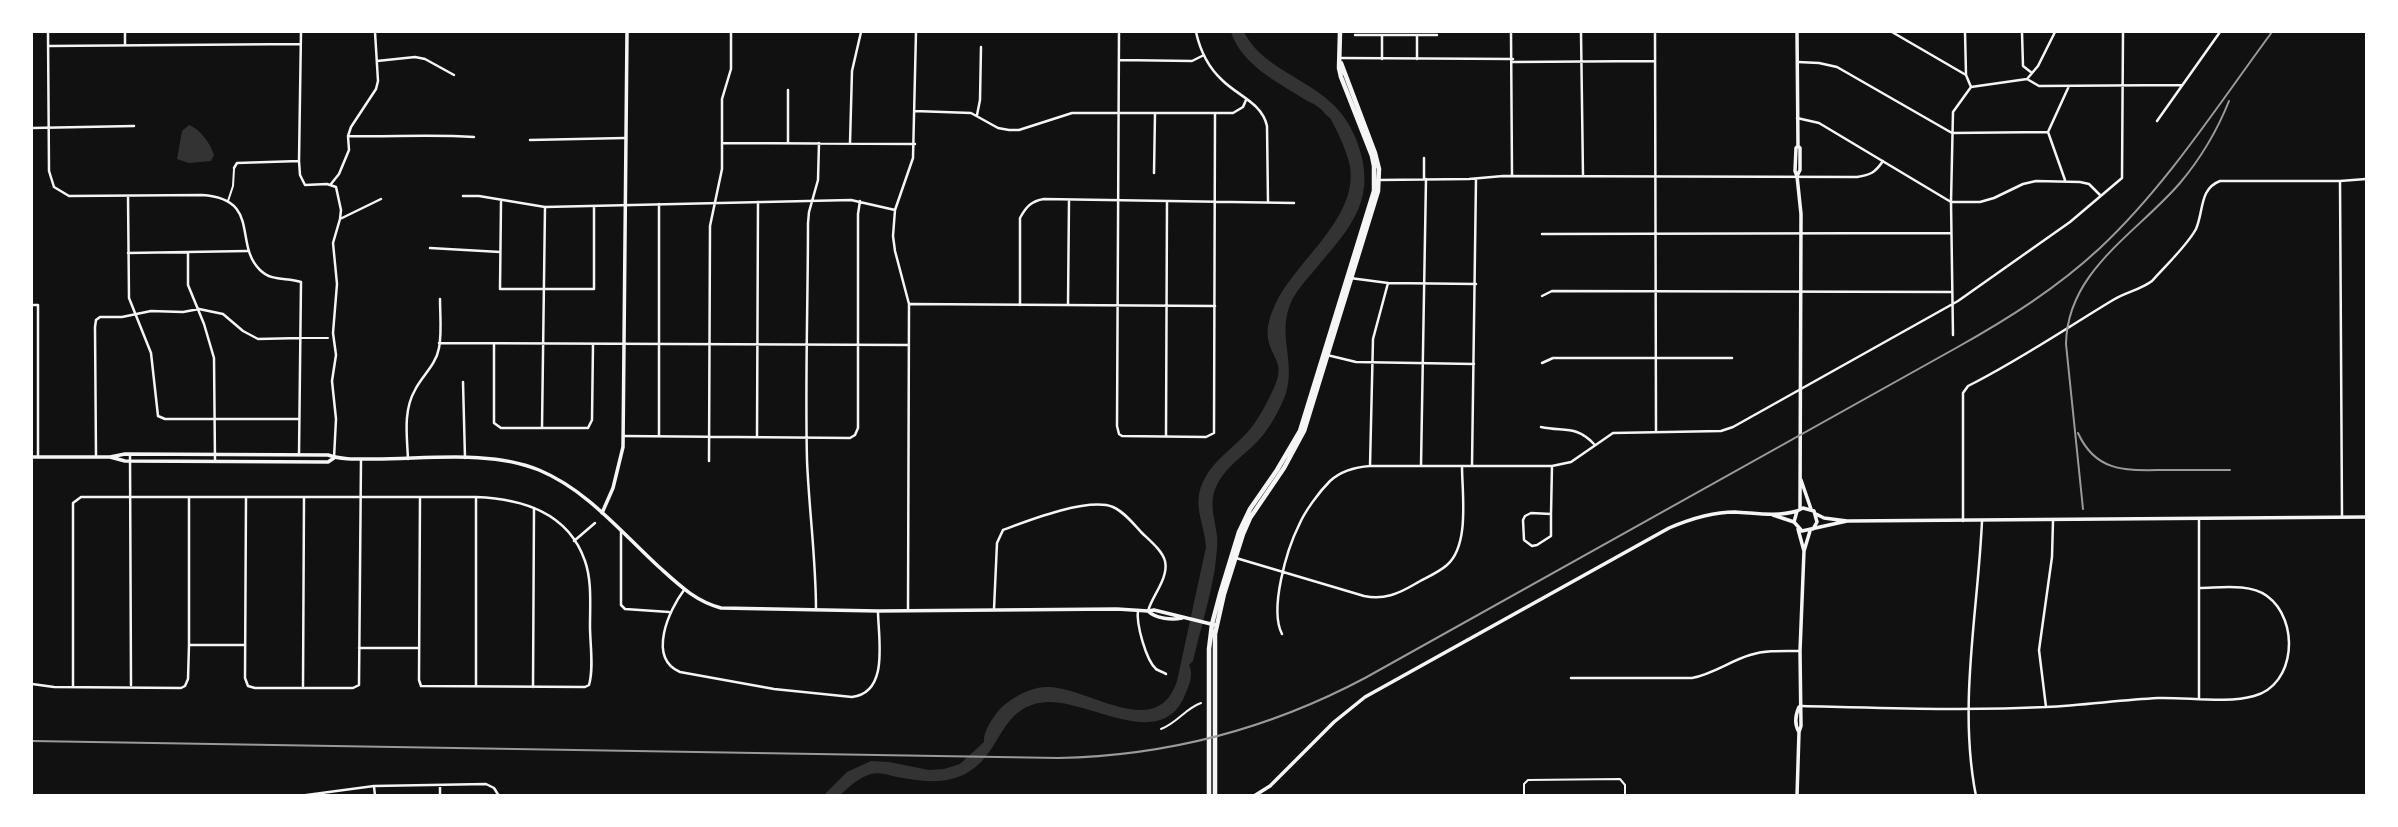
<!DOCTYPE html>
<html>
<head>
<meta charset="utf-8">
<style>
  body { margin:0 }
  #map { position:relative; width:2398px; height:827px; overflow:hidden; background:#111; font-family:"IBM Plex Sans",sans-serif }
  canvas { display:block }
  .frame { position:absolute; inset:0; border:33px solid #fff; pointer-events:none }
</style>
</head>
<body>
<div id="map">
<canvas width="2398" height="827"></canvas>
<div class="frame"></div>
</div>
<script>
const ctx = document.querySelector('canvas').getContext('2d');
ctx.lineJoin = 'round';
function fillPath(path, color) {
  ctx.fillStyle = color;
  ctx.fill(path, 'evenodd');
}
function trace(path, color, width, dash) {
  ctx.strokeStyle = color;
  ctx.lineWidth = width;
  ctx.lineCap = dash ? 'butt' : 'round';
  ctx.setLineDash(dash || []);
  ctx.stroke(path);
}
fillPath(new Path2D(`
  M 1231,32 L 1244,32 C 1268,79 1333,79 1356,139 C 1378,196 1354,224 1318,266 C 1309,277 1299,287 1292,300 C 1276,333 1296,361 1286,393 C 1282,405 1271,426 1263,435 C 1249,453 1227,464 1217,485 C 1208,503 1215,517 1217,536 C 1218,546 1216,558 1215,568 C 1210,599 1200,630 1193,661 L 1189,665 C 1194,674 1189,686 1185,695 C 1160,756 1083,694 1039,703 C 998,711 1001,756 965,774 C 944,785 919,781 897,777 C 888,775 879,772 871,774 C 858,778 849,787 840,795 L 823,796 L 847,772 L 871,761 L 889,762 L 929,770 L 944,769 L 960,764 L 984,742 C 983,732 993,717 1000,709 C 1011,698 1032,686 1048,687 C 1090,688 1157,742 1177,681 L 1206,547 C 1205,528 1196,513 1199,494 C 1205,464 1233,450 1251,428 C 1260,417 1275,389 1278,376 C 1280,365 1276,360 1272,351 C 1264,335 1268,320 1275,305 C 1295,261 1358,219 1350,167 C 1348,153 1337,130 1330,118 C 1325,115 1324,111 1318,107 C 1314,103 1308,102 1304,99 C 1277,82 1241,64 1231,32 Z
  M 189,125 C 201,130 210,143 214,155 L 211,161 L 189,163 L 177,159 L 182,131 Z`), '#333');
trace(new Path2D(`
  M 228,201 L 233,186 L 234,169
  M 301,338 L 328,338
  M 1161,729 C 1177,723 1186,708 1201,703
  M 1524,796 L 1524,784 L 1528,780 L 1620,779 L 1625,785 L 1625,796`), '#f5f5f5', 2);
trace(new Path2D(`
  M 48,32 L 49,171 L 54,187 L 69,196 L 202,195 C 262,199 233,244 260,270 C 272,282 287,277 301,282 L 299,455
  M 125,32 L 125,44
  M 301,32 L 299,161 L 300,175 L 305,185 L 327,184 L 336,187 L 341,210 L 340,219 L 333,243 L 337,284 L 333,333 L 336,355 L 332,381 L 336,419 L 334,458
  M 1119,32 L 1117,426 L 1119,434 L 1122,436 L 1206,437 L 1214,433 L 1215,114
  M 1196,32 C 1200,50 1208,67 1222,80 C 1238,96 1262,103 1267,126 L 1268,202
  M 1511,32 L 1512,175
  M 1581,32 L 1583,176
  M 1655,32 L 1656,431
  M 1892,32 L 1966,75 L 1971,87
  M 1965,32 L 1966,74
  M 2022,32 L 2023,66 L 2032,73
  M 1355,35 L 1437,35
  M 1382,35 L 1382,59
  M 1417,35 L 1417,59
  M 49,46 L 300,44
  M 1340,58 L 1513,59
  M 1119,60 L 1192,61 L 1204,55
  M 377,61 L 415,57 L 425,59 L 454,75
  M 1513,62 L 1655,61
  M 1798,62 L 1819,63 L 1837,67 L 1952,133 L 2048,132
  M 2027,79 L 2039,86 L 2182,85
  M 788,90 L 788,143
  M 915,111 L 971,113 L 998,128 L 1009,130 L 1019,130 L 1072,113 L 1233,113 L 1243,107 L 1246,100
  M 977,115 L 980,100 L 981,47
  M 1797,118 L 1819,123 L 1951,202 L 1980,202 L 1994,198 L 2023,184 L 2036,181 L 2080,182 L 2089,184 L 2100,195
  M 2157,121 L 2220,32
  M 32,128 L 134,126
  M 348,136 C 390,137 432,134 474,137
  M 530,140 L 625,138
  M 723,143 L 915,144
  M 850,143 L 852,71 L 861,32
  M 1424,158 L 1424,179
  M 234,168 L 237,163 L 299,161
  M 1154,173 L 1155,114
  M 1379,180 L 1469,179 L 1503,176 L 1857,177 C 1870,175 1875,173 1883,161
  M 2065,180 L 2048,132 L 2069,86
  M 2340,181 L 2342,517
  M 331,184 L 339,174 L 349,150 L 348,136 L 351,127 L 376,89 L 378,81 L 375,32
  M 128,196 L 129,298 L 151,353 L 158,416 L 165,419 L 299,419
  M 463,196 L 479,196 L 545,207 L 851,200 L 895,210
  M 501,202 L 500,289 L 594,289 L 594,207
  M 340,219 L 381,199
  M 1542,234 L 1951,233
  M 430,248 L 500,252
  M 188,252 L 188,285 L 204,324 L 214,358 L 215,461
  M 128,253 L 247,251
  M 1350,278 L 1388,283 L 1476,284
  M 1542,296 L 1552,291 L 1952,292
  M 910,304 L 1215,306
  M 32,305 L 38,305 L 38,457
  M 1020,305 L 1020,218 C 1026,207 1031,201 1044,199 L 1294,203
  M 1068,305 L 1069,200
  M 1953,335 L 1951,202 L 1953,112 L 1971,87 L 2027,79 L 2038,66 L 2055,32
  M 439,343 L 909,345
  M 494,345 L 494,423 L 501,428 L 588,428 L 592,420 L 593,344
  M 1327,355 L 1356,362 L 1474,364
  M 1542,363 L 1553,358 L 1732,358
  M 463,382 L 465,458
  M 1541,427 C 1564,432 1576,425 1594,444
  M 542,428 L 545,207
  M 623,436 L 850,438 L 855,435 L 858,428 L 858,214 L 860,201
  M 659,436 L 659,204
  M 1166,436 L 1167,201
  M 757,437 L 758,202
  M 130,454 L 131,685
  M 96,457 L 95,327 L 96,320 L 100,317 L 122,317 L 151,311 L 183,312 L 199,309 L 223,314 L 243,331 L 258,339 L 301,338
  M 408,459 C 407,436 403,411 415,390 C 422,376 436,365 439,348 C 442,333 440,314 440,299
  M 709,461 L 710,226 L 722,169 L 722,99 L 731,69 L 731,32
  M 1370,466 L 1373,339 L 1388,283
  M 1421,466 L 1426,179
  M 1472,466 L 1476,179
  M 246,497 L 245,678 L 248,686 L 255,688 L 353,688 L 359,685 L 361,459
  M 1531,513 L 1551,514 L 1551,536 L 1537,545 L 1532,546 L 1524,540 L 1523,520 L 1525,516 Z
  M 1551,514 L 1552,466
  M 2199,520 L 2199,698
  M 1963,521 L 1963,393 L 1968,386 C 2018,361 2065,329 2113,300 C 2126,292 2140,290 2152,281 C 2166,265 2186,247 2196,229 C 2204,211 2199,189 2220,181 L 2340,181 L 2366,179
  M 621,532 L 621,605 L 625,609 L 669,612
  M 574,541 L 595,523
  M 1236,558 L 1364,596 C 1384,600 1398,594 1415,584 C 1425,578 1438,573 1447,565 C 1470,545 1462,493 1462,466
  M 684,590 C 669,610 647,658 680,672 L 774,689 L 852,697 C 890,693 878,637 878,611
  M 994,609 L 997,543 L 1003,530 C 1027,521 1088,497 1113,507 C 1124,512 1133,523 1141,532 C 1149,540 1162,550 1165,561 C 1169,578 1152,596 1148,611
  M 816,610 C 816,559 809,510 807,460 C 805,381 808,302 808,223 L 809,212 L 818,180 L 819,143
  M 908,610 L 909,304 L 895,251 L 893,236 L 895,210 L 913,158 L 916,32
  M 1138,610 C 1136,624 1146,660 1156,669 C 1157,670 1165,673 1166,674
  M 1282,634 C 1269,609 1287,549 1299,525 C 1305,511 1319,492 1330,481 C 1341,471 1356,467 1370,466 L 1552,466 L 1571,462 L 1613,433 L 1721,431 L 1733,427 L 1958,301 L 2070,222 L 2122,178 L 2123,32
  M 189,645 L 245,645
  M 359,648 L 419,648
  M 1571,678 L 1692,678 C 1713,674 1730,661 1750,655 C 1766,650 1783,651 1800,651
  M 32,684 L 54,687 L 181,688 L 185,686 L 188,679 L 189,645 L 189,498
  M 303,686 L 304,497
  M 476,686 L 476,497
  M 73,687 L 73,503 L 81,497 L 476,497 C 522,499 568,512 585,561 C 592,581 590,605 590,626 C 590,644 594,668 589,685 L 585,687 L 421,686 L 419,680 L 420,497
  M 533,687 L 534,508
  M 1802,706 C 1883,708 1965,711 2046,707 C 2084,705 2121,700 2158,698 C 2187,697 2226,704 2254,696 C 2296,685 2300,620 2267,596 C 2249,583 2220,588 2199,588
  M 2046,707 L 2039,650 L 2052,557 L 2053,521
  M 440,785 L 440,796
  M 374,786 L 375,796
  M 299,796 L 374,786 L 486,784 L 494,788 L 499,796
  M 1976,796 C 1958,705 1978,612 1982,521`), '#f5f5f5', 2.5);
trace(new Path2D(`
  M 1797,32 L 1798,146 L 1800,148 L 1800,170 L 1797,176
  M 1798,146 L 1796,148 L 1795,171 L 1797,176 L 1801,214 L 1800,509
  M 32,457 L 110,457 L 125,461 L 328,462 L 334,458
  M 110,457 L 125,454 L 328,455 C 342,460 359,459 375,459 C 427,459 491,450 539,470 C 587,490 622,533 659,567 C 679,585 695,601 721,608 L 878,611 L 1117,609 L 1148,611 L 1154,610 L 1215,625
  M 1801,480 L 1811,509
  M 602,513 L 613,488 L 623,447 L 627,32
  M 1816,514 L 1824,518 L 1847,521 L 2366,517
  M 1773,515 L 1794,522
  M 1798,529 L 1804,551
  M 1813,529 L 1817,522 L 1814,511 L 1803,508 L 1797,511 L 1794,522 L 1802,531 L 1847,521
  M 1148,611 C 1156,619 1172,620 1182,618
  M 1799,707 C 1795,716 1794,724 1799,732
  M 1254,796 L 1270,786 L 1334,722 L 1365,697 L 1669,528 C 1690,519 1712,512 1735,512 C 1756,513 1776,517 1797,511
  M 1797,796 L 1799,732 L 1801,726 L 1800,651 L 1804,551 L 1810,531`), '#f5f5f5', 3.5);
trace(new Path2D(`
  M 1209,796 L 1209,649 L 1212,624 L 1220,594 L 1239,532 L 1250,509 L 1277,470 L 1300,431 L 1374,191 L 1374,166 L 1372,156 L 1341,77 L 1339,68 L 1340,32
  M 1215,796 L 1215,634 L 1224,594 L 1243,534 L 1250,518 L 1284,468 L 1304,431 L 1378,191 L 1379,169 L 1375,153 L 1341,63`), '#f5f5f5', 4.5);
trace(new Path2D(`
  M 2078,433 C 2097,475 2130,470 2169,470 C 2189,470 2210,470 2230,470
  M 2083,509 L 2066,344 C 2067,271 2137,233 2180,183 C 2201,158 2217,131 2229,101
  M 32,741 L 1058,758 C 1166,756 1269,729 1365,678 L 1956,348 C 2008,319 2057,288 2100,248 C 2167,185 2218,105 2272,32`), '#9a9a9a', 2);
</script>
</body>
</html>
